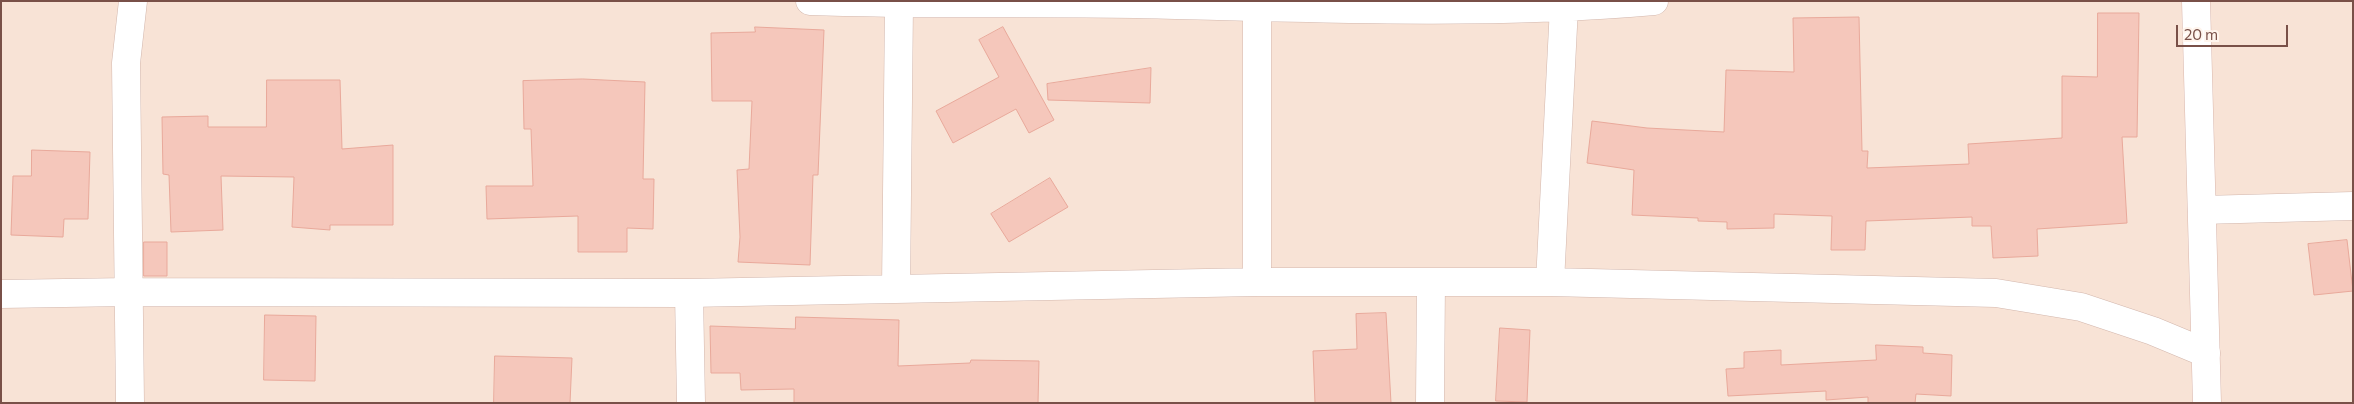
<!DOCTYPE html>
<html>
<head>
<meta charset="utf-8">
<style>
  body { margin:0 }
  #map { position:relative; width:2354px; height:404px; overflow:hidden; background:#fef0e6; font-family:Commissioner,sans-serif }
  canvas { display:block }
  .frame { position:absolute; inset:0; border:2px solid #795048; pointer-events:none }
  .scale { position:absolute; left:2176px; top:25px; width:112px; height:22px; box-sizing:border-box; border:2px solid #795048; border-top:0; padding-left:6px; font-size:15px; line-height:18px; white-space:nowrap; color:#795048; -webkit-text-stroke:4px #fff5ed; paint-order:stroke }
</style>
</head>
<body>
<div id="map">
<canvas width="2354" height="404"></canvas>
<div class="frame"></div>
<div class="scale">20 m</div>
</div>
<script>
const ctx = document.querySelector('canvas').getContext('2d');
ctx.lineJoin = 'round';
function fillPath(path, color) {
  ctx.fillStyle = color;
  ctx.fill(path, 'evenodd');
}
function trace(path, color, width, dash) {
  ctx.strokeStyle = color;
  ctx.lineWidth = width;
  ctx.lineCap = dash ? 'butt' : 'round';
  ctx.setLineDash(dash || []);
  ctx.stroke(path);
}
fillPath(new Path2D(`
  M 1,1 L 2353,1 L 2353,403 L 1,403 Z`), '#f8e3d6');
const building = new Path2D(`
  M 2098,13 L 2139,13 L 2137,137 L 2122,137 L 2127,223 L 2037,229 L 2038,256 L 1993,258 L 1991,226 L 1972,226 L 1972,217 L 1866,221 L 1865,250 L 1831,250 L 1832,216 L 1774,214 L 1774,228 L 1727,229 L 1727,222 L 1698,221 L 1698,218 L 1632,215 L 1634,170 L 1587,163 L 1592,121 L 1647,128 L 1724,132 L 1726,70 L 1794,72 L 1793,18 L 1859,17 L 1862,151 L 1868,151 L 1867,168 L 1969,164 L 1968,144 L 2062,138 L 2062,76 L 2097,77 Z
  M 755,27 L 824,30 L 818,175 L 813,175 L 810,265 L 738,262 L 740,237 L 737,170 L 749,169 L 752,101 L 712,101 L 711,33 L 755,32 Z
  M 1003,27 L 1054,120 L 1029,133 L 1016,109 L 953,143 L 936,111 L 999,77 L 979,40 Z
  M 1151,68 L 1150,103 L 1048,100 L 1047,84 Z
  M 583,79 L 645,82 L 643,179 L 654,179 L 653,229 L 627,228 L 627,252 L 578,252 L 578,216 L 487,219 L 486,186 L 533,186 L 531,129 L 524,129 L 523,81 Z
  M 267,80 L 340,80 L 342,149 L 393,145 L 393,225 L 330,225 L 330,230 L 292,227 L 294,177 L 221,176 L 223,230 L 171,232 L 169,175 L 163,174 L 162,117 L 208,116 L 208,127 L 266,127 Z
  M 32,150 L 90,152 L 88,219 L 64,219 L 63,237 L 11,235 L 13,176 L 31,176 Z
  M 1050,178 L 1068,207 L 1009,242 L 991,214 Z
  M 2347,240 L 2353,291 L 2314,295 L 2308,244 Z
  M 144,242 L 167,242 L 167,276 L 144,276 Z
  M 1386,313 L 1391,403 L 1315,403 L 1313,351 L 1357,349 L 1356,314 Z
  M 265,315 L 316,316 L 315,381 L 264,380 Z
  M 796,317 L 899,320 L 898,366 L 970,363 L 971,360 L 1039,361 L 1038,403 L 794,403 L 794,389 L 741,390 L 740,373 L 711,373 L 710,326 L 795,329 Z
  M 1500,328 L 1530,330 L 1527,402 L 1496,401 Z
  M 1876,345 L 1923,347 L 1923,353 L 1952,355 L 1951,396 L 1916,394 L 1915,403 L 1868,403 L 1868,397 L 1826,400 L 1826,391 L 1728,396 L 1726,369 L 1744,368 L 1744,352 L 1781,350 L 1781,365 L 1876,360 Z
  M 495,356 L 572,358 L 570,403 L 494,403 Z`);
fillPath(building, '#f5c7bb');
trace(building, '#e9a99b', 1);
const street = new Path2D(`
  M 810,1 C 918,5 1027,2 1136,4 C 1306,8 1484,16 1654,1
  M 1257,7 L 1257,282
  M 2202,210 L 2353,206
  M 1550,282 L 1564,7
  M 896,288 L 899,5
  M 689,293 L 691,403
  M 1,294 L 128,292 L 689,293 L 1257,282 L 1550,282 L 1996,293 L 2081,307 L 2153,331 L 2206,353
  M 130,403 L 126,63 L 133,1
  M 1430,403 L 1431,282`);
const secondary = new Path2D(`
  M 2196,1 L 2207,403`);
trace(street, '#d3b7ad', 29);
trace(secondary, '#d9b7ad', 29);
trace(street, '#fff', 28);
trace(secondary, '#fff', 28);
</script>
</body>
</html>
